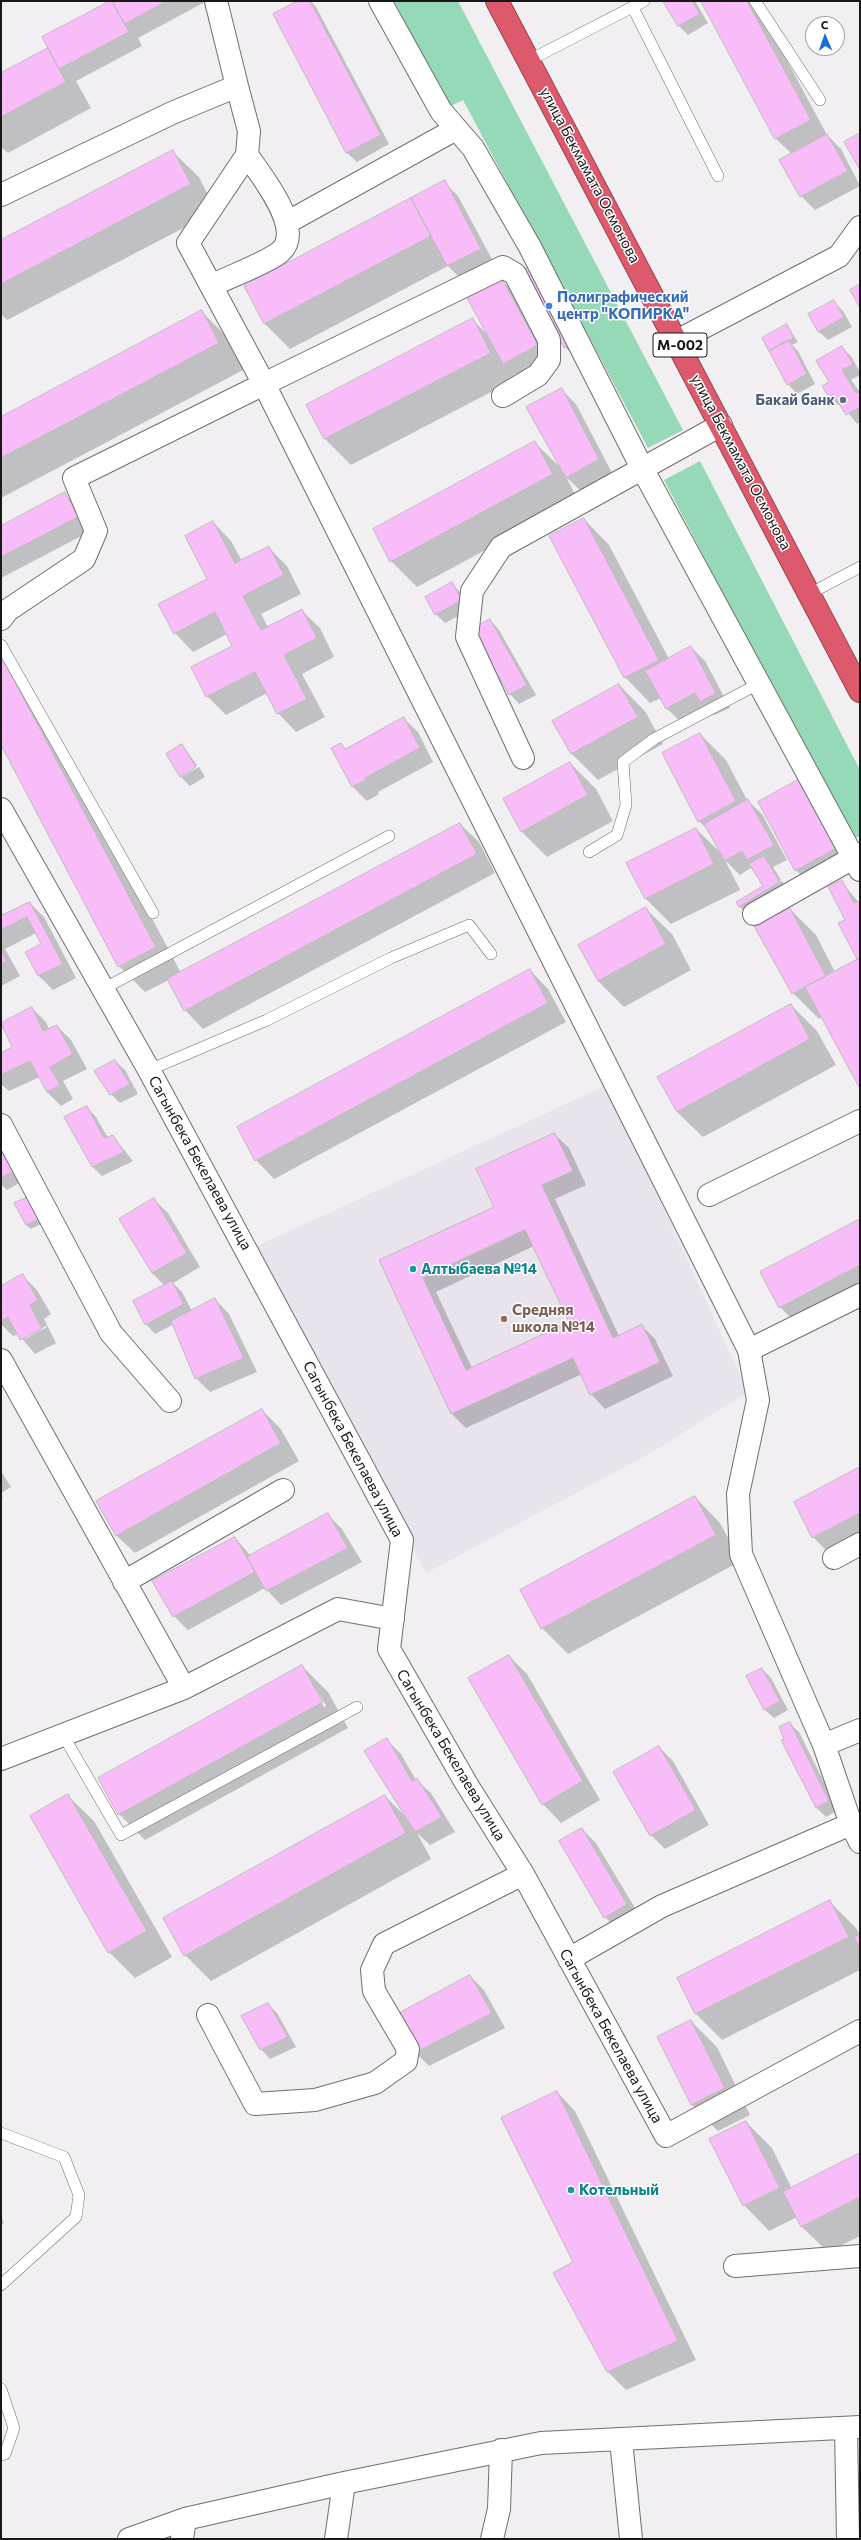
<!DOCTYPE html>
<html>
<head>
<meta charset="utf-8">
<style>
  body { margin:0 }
  #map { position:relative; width:861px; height:2540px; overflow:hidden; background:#f1eff2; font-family:Commissioner,sans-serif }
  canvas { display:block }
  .frame { position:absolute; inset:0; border:2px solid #181819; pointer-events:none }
  .north { position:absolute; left:805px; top:16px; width:40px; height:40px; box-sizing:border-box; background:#fff; border:1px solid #a3a3a3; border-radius:50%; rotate:358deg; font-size:11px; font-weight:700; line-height:16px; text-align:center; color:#181819 }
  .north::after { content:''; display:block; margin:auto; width:14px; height:18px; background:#1b6dd7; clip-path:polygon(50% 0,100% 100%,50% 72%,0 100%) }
</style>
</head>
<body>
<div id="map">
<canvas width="861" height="2540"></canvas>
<div class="frame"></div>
<div class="north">С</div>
</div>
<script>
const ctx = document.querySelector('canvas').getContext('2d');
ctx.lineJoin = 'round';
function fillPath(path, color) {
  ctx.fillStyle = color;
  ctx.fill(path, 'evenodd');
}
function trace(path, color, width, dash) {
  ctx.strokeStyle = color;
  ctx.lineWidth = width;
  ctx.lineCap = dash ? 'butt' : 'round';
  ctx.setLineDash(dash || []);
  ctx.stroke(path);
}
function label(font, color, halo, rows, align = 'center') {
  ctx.font = font + ' Commissioner,sans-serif';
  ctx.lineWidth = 3;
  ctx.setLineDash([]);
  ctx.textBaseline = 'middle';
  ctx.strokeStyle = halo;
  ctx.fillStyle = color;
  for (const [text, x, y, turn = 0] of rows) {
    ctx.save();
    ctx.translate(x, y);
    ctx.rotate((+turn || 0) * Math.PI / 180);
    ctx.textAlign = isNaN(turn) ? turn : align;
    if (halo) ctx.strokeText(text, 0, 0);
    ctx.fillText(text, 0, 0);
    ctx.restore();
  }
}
fillPath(new Path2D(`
  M 607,1085 L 748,1392 L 649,1454 L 426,1573 L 255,1247 Z`), '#e9e3ec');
fillPath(new Path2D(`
  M 394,1 L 458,1 L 683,430 L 648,448 L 463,100 L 449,107 Z
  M 700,461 L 860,770 L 860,836 L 851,840 L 664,480 Z`), '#95d9b6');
fillPath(new Path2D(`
  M 112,1 L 207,1 L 138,38 L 142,46 L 76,81 L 91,108 L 8,153 L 1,147 L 1,75 L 47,50 Z
  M 300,1 L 311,1 L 316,7 L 389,144 L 357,162 L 347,153 L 274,15 Z
  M 664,1 L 695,1 L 708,23 L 688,35 L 679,26 Z
  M 702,1 L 755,1 L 827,135 L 841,149 L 860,186 L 815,210 L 801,196 L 792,154 L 776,139 Z
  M 173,152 L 199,177 L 216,211 L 7,320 L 1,314 L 1,242 Z
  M 444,182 L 458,196 L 494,263 L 462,280 L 448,266 L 290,349 L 264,323 L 245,286 Z
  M 525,270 L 574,356 L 565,347 Z
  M 501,280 L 516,294 L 551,360 L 518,378 L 513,373 L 516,379 L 351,465 L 325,439 L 307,405 L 473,320 L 487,334 Z
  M 834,302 L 843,311 L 852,327 L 828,340 L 818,331 Z
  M 202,312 L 228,338 L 245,369 L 1,498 L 1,418 Z
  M 787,326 L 798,342 L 792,345 L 798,351 L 815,384 L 797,394 L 788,384 Z
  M 841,347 L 851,356 L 860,372 L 860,375 L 851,380 L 860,392 L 860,422 L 857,424 L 841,404 L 838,405 L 829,396 L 824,386 L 830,382 Z
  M 562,390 L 576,404 L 612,473 L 581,491 L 566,477 L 578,500 L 417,587 L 391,561 L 535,443 L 561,468 Z
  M 65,494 L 79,508 L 91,531 L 1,578 L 1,527 Z
  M 584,519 L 609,545 L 669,659 L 691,647 L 705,661 L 730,708 L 714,715 L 707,708 L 681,722 L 666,708 L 661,698 L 650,703 L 625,677 Z
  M 213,522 L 231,541 L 242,561 L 268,547 L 287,566 L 301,594 L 261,614 L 268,627 L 301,610 L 320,628 L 334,657 L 302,674 L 325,717 L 296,732 L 278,713 L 267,693 L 226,715 L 207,696 L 192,668 L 234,646 L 227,634 L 193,652 L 175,633 L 208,579 Z
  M 452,584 L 461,593 L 470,610 L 445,623 L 436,614 Z
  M 490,620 L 499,630 L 536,695 L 519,704 L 510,694 Z
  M 1,656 L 26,681 L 181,973 L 460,824 L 479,842 L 495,873 L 203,1029 L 185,1010 L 169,980 L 145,992 L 119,966 L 1,743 Z
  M 619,685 L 645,711 L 663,744 L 598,780 L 572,754 L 554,721 Z
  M 403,718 L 418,732 L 433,762 L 378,792 L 379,794 L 367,801 L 353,787 L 333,749 L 341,744 L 346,749 Z
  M 700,734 L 726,760 L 747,800 L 762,814 L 787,860 L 773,867 L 781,880 L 767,888 L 767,890 L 782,881 L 788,891 L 749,916 L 739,906 L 764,886 L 752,867 L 740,875 L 725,860 L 740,890 L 671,924 L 646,899 L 696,829 L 722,854 L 708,830 L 699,821 Z
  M 182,745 L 197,765 L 181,775 L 181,777 L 199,767 L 205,777 L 190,786 L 180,776 Z
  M 570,763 L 596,789 L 613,821 L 547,857 L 522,832 Z
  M 759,802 L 857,859 L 810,884 L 796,870 Z
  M 841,881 L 860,904 L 860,1087 L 822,1017 L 819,1019 L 793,993 L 790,909 L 816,935 L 835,972 L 858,959 L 839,924 L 846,920 Z
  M 30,903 L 44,917 L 76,978 L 53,990 L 39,976 L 27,952 L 43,945 L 36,933 L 5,949 L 20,976 L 1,986 L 1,915 Z
  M 646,909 L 672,934 L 691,970 L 624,1007 L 598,981 L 579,945 Z
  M 530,970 L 548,989 L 566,1022 L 274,1179 L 256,1160 Z
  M 791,1005 L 817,1031 L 836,1065 L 703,1137 L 677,1112 Z
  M 32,1008 L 46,1022 L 49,1029 L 57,1026 L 71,1040 L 87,1069 L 63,1081 L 73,1099 L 61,1106 L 47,1092 L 40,1077 L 9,1091 L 1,1084 L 1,1054 L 13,1048 L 1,1024 Z
  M 115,1061 L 125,1070 L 138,1094 L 120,1103 L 111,1094 Z
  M 87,1107 L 96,1117 L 108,1138 L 113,1136 L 133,1161 L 102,1176 L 93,1167 L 65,1118 Z
  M 554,1134 L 569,1148 L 586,1185 L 555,1199 L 619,1336 L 641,1325 L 655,1339 L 673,1376 L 605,1409 L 591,1394 L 582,1374 L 466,1428 L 452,1414 L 380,1261 L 495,1207 ZM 534,1246 L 570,1322 L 472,1368 L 436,1292 Z
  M 1,1154 L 26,1179 L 7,1190 L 1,1184 Z
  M 28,1198 L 43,1223 L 31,1229 L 26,1225 Z
  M 153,1199 L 168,1213 L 200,1267 L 173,1283 L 182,1292 L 192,1311 L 215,1299 L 229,1314 L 257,1372 L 210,1392 L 196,1378 L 174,1324 L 155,1334 L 146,1324 L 165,1286 L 152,1273 Z
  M 860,1220 L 860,1304 L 806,1333 L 780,1307 Z
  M 22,1275 L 37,1290 L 51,1314 L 44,1319 L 56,1343 L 35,1354 L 18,1334 L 13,1336 L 1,1324 L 1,1287 ZM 46,1326 L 47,1327 L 25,1339 L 25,1337 Z
  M 262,1410 L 280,1428 L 299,1461 L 135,1553 L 116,1535 Z
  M 860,1469 L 860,1552 L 839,1563 L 813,1537 Z
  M 1,1471 L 11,1487 L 1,1493 L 3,1497 L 1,1498 Z
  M 695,1497 L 720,1523 L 741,1561 L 568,1654 L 542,1628 Z
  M 328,1515 L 342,1529 L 362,1562 L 281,1605 L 265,1588 L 188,1630 L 174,1616 L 235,1538 L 251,1556 Z
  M 509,1656 L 527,1674 L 600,1800 L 561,1823 L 543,1804 Z
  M 302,1666 L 328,1692 L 348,1728 L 145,1840 L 119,1814 ZM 318,1695 L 320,1695 L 326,1706 L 324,1707 Z
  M 762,1669 L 771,1678 L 788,1710 L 774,1718 L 764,1709 Z
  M 789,1723 L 799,1732 L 838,1810 L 826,1817 L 816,1807 L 786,1739 Z
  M 387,1740 L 401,1754 L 416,1780 L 431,1793 L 455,1832 L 430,1845 L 417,1833 L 431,1859 L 211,1981 L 185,1955 L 385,1796 L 406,1817 Z
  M 659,1747 L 673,1761 L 709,1825 L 665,1849 L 651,1835 Z
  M 68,1796 L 94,1821 L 172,1957 L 135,1978 L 109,1952 Z
  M 582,1829 L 596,1843 L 641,1918 L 619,1931 L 605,1917 Z
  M 830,1902 L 856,1928 L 860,1935 L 860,1970 L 722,2040 L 696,2014 L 678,1979 Z
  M 470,1976 L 484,1990 L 505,2028 L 429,2066 L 415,2052 Z
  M 268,2004 L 277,2013 L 296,2047 L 270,2059 L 261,2049 Z
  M 691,2021 L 717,2047 L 750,2115 L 718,2131 L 692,2105 L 659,2037 Z
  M 557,2092 L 575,2111 L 696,2360 L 626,2390 L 608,2372 L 574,2263 Z
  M 746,2122 L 772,2148 L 792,2189 L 860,2154 L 860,2236 L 828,2252 L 802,2227 L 797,2217 L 769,2231 L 744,2205 Z
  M 1,2216 L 4,2223 L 1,2224 Z`), '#0003');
const building = new Path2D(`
  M 110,1 L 112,1 L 129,32 L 59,69 L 42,37 Z
  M 112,1 L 167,1 L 125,24 Z
  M 298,1 L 310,1 L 381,135 L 346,153 L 273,14 Z
  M 663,1 L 692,1 L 700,14 L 678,26 Z
  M 701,1 L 747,1 L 811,120 L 775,139 Z
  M 48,48 L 66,82 L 1,117 L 1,73 Z
  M 860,133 L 860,170 L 844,142 Z
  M 827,134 L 848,171 L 800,197 L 779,160 Z
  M 173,150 L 191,184 L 1,284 L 1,240 Z
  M 445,180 L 481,249 L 447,266 L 411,198 Z
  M 411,198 L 431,236 L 264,324 L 244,286 Z
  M 535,264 L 575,342 L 564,348 L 523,270 Z
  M 502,279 L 538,345 L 503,364 L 467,298 Z
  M 860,284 L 860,308 L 850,290 Z
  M 834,300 L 844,317 L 818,332 L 808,314 Z
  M 202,310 L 219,343 L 1,458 L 1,417 Z
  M 473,318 L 491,353 L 324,439 L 306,405 Z
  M 787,324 L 794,338 L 769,351 L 762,338 Z
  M 789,340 L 807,374 L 787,385 L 769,351 Z
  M 842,346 L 853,364 L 842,370 L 856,393 L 860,391 L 860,407 L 846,415 L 833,394 L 828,396 L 822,386 L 829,382 L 816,361 Z
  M 562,388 L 599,459 L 566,478 L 526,407 Z
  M 535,441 L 553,474 L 390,562 L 373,529 Z
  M 65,492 L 78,517 L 1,557 L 1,526 Z
  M 584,518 L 659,660 L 624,678 L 549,536 Z
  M 213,521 L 235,563 L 269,546 L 284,575 L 243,596 L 261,630 L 302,609 L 317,638 L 284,655 L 307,699 L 277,714 L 255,672 L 206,697 L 191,667 L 232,646 L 215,612 L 174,634 L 158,604 L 207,579 L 185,536 Z
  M 452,582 L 462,600 L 435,615 L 425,597 Z
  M 490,619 L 527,685 L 509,695 L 472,629 Z
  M 691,646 L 716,693 L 700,702 L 695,693 L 666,709 L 645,671 Z
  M 1,656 L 156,947 L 118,967 L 1,745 Z
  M 619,684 L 638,717 L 571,754 L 552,721 Z
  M 404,717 L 420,748 L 365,778 L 366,780 L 352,787 L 331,748 L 341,743 L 345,749 Z
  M 700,733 L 736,801 L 698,822 L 662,753 Z
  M 182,744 L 196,767 L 180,777 L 166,754 Z
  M 570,762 L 588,795 L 521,832 L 503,799 Z
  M 807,775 L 844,844 L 795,871 L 758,802 Z
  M 748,799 L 774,845 L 747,860 L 742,851 L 725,861 L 704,824 Z
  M 460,823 L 477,854 L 184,1011 L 167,979 Z
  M 696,828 L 714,864 L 645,899 L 626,863 Z
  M 764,856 L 780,882 L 739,907 L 736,902 L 763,886 L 749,864 Z
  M 842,880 L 854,903 L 858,901 L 860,904 L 860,958 L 857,959 L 838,923 L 845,920 L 828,887 Z
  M 30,902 L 63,964 L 38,976 L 25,952 L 41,944 L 27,917 L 1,930 L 1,916 Z
  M 646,907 L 666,944 L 598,981 L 578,945 Z
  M 790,908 L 826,976 L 792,994 L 754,926 Z
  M 1,951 L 7,961 L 1,964 Z
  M 860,958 L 860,1089 L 805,987 Z
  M 530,969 L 548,1003 L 255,1161 L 237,1127 Z
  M 791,1004 L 810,1039 L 677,1112 L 657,1077 Z
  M 32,1007 L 43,1031 L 57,1025 L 73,1054 L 50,1067 L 60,1085 L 47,1092 L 30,1061 L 1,1075 L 1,1053 L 12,1047 L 1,1023 Z
  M 115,1060 L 130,1084 L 110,1095 L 94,1071 Z
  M 87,1106 L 104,1138 L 113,1135 L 124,1152 L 92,1167 L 64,1117 Z
  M 555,1133 L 573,1171 L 542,1185 L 613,1338 L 642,1324 L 660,1362 L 590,1395 L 573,1358 L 451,1414 L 379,1260 L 494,1207 L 476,1169 ZM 525,1230 L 569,1322 L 466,1370 L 423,1278 Z
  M 5,1150 L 17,1170 L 1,1178 L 1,1152 Z
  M 28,1197 L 39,1219 L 26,1225 L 14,1203 Z
  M 154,1198 L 187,1253 L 152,1273 L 119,1219 Z
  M 860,1219 L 860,1265 L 779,1308 L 760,1272 Z
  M 23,1274 L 38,1300 L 30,1305 L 42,1329 L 20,1340 L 8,1317 L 1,1321 L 1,1286 Z
  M 172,1281 L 184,1304 L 145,1325 L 133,1301 Z
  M 215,1298 L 244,1358 L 195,1379 L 171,1321 Z
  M 262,1409 L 281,1443 L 116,1536 L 96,1501 Z
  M 860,1467 L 860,1513 L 812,1538 L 794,1502 Z
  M 695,1496 L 716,1535 L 541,1629 L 520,1590 Z
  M 328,1513 L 348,1548 L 266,1591 L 247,1557 Z
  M 235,1537 L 255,1572 L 173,1617 L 152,1581 Z
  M 509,1655 L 583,1781 L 542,1805 L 468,1678 Z
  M 302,1665 L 323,1702 L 118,1815 L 98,1778 Z
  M 762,1668 L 780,1701 L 764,1710 L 746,1676 Z
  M 790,1722 L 829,1801 L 816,1808 L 781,1740 L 784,1739 L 779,1727 Z
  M 387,1738 L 412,1781 L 417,1778 L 442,1817 L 415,1832 L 364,1751 Z
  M 659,1746 L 696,1810 L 650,1836 L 613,1772 Z
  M 68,1794 L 147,1931 L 108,1953 L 30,1816 Z
  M 385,1795 L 406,1833 L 184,1956 L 163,1918 Z
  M 582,1828 L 627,1904 L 604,1918 L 559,1841 Z
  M 830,1900 L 849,1937 L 695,2014 L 677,1978 Z
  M 860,1934 L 860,1948 L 854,1937 Z
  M 470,1975 L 492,2013 L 415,2053 L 396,2015 Z
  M 268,2003 L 288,2037 L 260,2050 L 241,2016 Z
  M 691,2020 L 725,2088 L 691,2105 L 657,2037 Z
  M 557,2091 L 678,2341 L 607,2372 L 553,2273 L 573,2262 L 501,2118 Z
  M 746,2121 L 780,2188 L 743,2206 L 709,2139 Z
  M 860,2153 L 860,2197 L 801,2227 L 783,2192 Z`);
fillPath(building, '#f8bcf9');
trace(building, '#bdbabd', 1);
const lane = new Path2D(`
  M 755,1 L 820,100
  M 633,8 L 718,176
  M 530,60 L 644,1
  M 809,594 L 860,567
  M 1,645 L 153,913
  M 589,852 L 617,835 L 626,805 L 623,762 L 654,739 L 760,683
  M 103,989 L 389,836
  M 149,1070 L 267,1020 L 391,958 L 469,925 L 491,954
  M 63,1735 L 121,1835 L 357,1707
  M 1,2133 L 64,2157 L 79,2195 L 76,2217 L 1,2285
  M 1,2389 L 14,2428 L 5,2454 L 1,2455`);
const street = new Path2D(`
  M 216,1 L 237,86
  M 380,1 L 441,111 L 473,148 L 530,247 L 642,468 L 860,870
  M 1,195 L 172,113 L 237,86 L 249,131 L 247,155 L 188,243 L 264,384 L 503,267 L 515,274 L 549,340 L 549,360 L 538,375 L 503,396
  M 288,222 L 456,129
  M 211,286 C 228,277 267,263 280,252 C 306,230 260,174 247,155
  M 677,341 L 839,256 L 860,227
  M 1,619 L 8,610 L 84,559 L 96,531 L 74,478 L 264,384 L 749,1350 L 758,1400 L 738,1494 L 741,1554 L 824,1745 L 851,1824 L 860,1842
  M 523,758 L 467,637 L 472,591 L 501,547 L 721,425
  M 1,809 L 149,1070 L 402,1540 L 389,1649 L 466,1783 L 523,1874 L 666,2136 L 860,2031
  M 754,914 L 860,854
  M 1,1125 L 111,1333 L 170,1401
  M 709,1195 L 860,1121
  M 749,1350 L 860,1295
  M 1,1360 L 184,1688
  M 834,1558 L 860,1544
  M 124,1582 L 283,1490
  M 824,1745 L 860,1730
  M 1,1759 L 184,1688 L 338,1609 L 393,1619
  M 569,1959 L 662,1906 L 851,1824
  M 208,2015 L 255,2104 L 315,2100 L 375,2083 L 406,2061 L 408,2049 L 374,1991 L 372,1970 L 384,1944 L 523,1874
  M 735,2266 L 860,2256
  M 846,2428 L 848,2539
  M 621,2440 L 631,2539
  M 129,2539 L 185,2519 L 344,2483 L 541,2443 L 860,2427
  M 182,2539 L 185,2519
  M 336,2539 L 344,2483
  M 492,2539 L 499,2509 L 501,2450`);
const highway = new Path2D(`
  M 497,1 L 860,691`);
trace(lane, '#6f6e70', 12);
trace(street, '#6f6e70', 24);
trace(highway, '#97434f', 24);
trace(lane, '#fff', 11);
trace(street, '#fff', 22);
trace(highway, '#dc5a6c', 22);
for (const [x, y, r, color] of [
  [549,306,4,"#3f7fe0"],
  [843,400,4,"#5c6f8a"],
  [413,1269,4,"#0f9aa8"],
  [504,1319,4,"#8d6e63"],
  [571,2190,4,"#0f9aa8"]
]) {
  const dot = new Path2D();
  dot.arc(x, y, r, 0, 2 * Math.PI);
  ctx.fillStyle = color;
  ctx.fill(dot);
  trace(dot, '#fff', 1.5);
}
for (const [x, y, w] of [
  [680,345,54]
]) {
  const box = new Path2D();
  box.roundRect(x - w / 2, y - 12, w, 24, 3);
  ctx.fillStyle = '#fff';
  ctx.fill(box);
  trace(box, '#181819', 1);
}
label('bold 14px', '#181819', null, [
  ["M-002",680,345]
]);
label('15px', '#181819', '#fff', [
  ["улица Бекмамата Осмонова",590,175,62],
  ["улица Бекмамата Осмонова",741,462,62],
  ["Сагынбека Бекелаева улица",200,1163,61],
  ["Сагынбека Бекелаева улица",353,1449,62],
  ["Сагынбека Бекелаева улица",451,1755,59],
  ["Сагынбека Бекелаева улица",611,2036,61]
]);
label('bold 15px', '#366cbe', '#fff', [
  ["Полиграфический",557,297],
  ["центр \"КОПИРКА\"",557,314]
], 'left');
label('bold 15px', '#4e5e75', '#fff', [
  ["Бакай банк",835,400]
], 'right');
label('bold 15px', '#0d838f', '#fff', [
  ["Алтыбаева №14",421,1269],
  ["Котельный",579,2190]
], 'left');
label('bold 15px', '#785e54', '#fff', [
  ["Средняя",512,1310],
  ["школа №14",512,1327]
], 'left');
</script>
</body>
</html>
